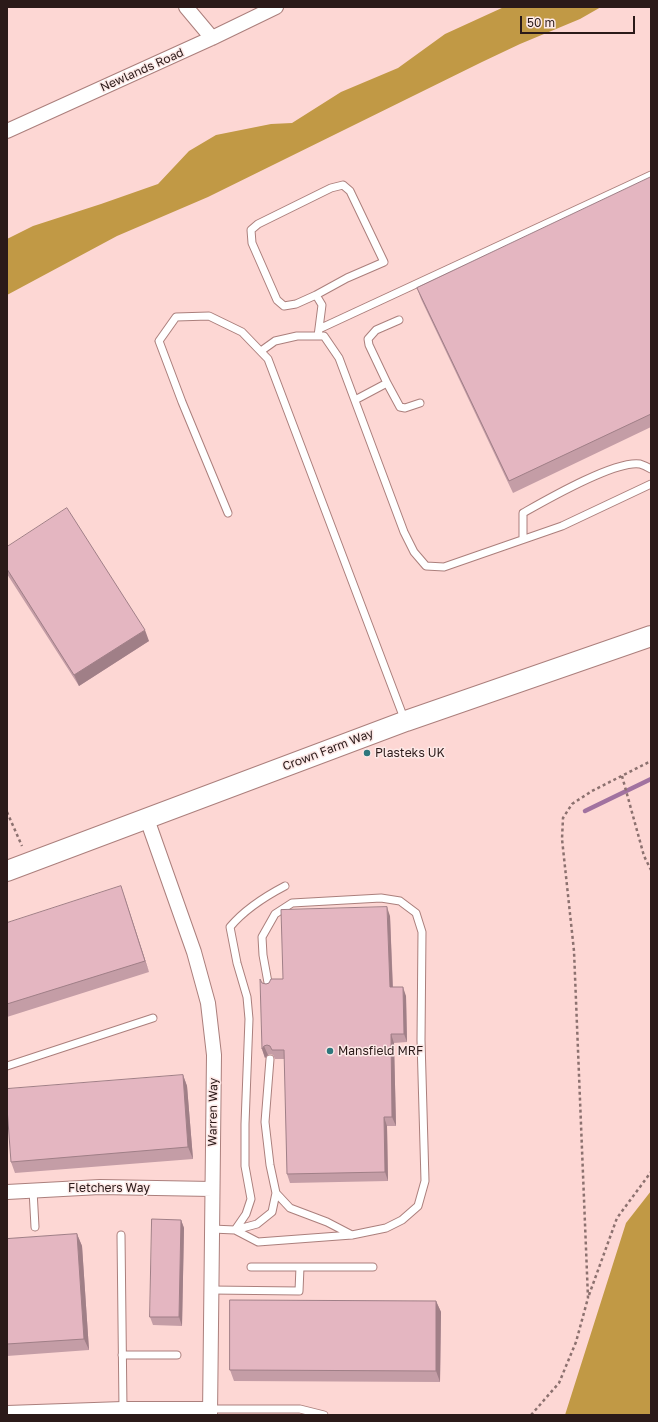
<!DOCTYPE html>
<html>
<head>
<meta charset="utf-8">
<style>
  body { margin:0 }
  #map { position:relative; width:658px; height:1422px; overflow:hidden; background:#fdd7d4; font-family:"Golos Text",sans-serif }
  canvas { display:block }
  .frame { position:absolute; inset:0; border:8px solid #2b1a19; pointer-events:none }
  .scale { position:absolute; left:520px; top:16px; width:115px; height:18px; box-sizing:border-box; border:2px solid #2b1a19; border-top:0; padding-left:5px; font-size:12px; line-height:14px; white-space:nowrap; color:#2b1a19; -webkit-text-stroke:3px #fde9e7; paint-order:stroke }
</style>
</head>
<body>
<div id="map">
<canvas width="658" height="1422"></canvas>
<div class="frame"></div>
<div class="scale">50 m</div>
</div>
<script>
const ctx = document.querySelector('canvas').getContext('2d');
ctx.lineJoin = 'round';
function fillPath(path, color) {
  ctx.fillStyle = color;
  ctx.fill(path, 'evenodd');
}
function trace(path, color, width, dash) {
  ctx.strokeStyle = color;
  ctx.lineWidth = width;
  ctx.lineCap = dash ? 'butt' : 'round';
  ctx.setLineDash(dash || []);
  ctx.stroke(path);
}
function label(font, color, halo, rows, align = 'center') {
  ctx.font = font + ' "Golos Text",sans-serif';
  ctx.lineWidth = 3;
  ctx.setLineDash([]);
  ctx.textBaseline = 'middle';
  ctx.strokeStyle = halo;
  ctx.fillStyle = color;
  for (const [text, x, y, turn = 0] of rows) {
    ctx.save();
    ctx.translate(x, y);
    ctx.rotate((+turn || 0) * Math.PI / 180);
    ctx.textAlign = isNaN(turn) ? turn : align;
    if (halo) ctx.strokeText(text, 0, 0);
    ctx.fillText(text, 0, 0);
    ctx.restore();
  }
}
fillPath(new Path2D(`
  M 504,7 L 601,7 L 580,19 L 520,44 L 482,62 L 208,197 L 117,236 L 7,295 L 7,239 L 33,226 L 101,204 L 158,184 L 189,151 L 216,135 L 271,124 L 292,123 L 341,92 L 398,68 L 445,34 Z
  M 651,1191 L 651,1415 L 565,1415 L 626,1223 Z`), '#c19945');
trace(new Path2D(`
  M 585,811 L 651,779`), '#a172a0', 4.5);
const lane = new Path2D(`
  M 316,295 L 296,304 L 284,306 L 277,300 L 252,243 L 251,230 L 258,224 L 331,188 L 343,185 L 350,191 L 384,262 L 347,278 L 316,295 L 322,305 L 318,336
  M 319,329 L 651,175
  M 261,351 L 275,341 L 297,336 L 324,336 L 339,358 L 404,532 L 414,552 L 426,566 L 444,567 L 562,526 L 651,484
  M 387,383 L 400,407 L 405,408 L 420,403
  M 355,400 L 387,383 L 369,345 L 368,339 L 376,330 L 399,320
  M 228,513 L 182,402 L 159,341 L 176,317 L 209,316 L 242,332 L 268,359 L 405,721
  M 523,539 L 523,513 C 546,500 615,460 640,464 C 643,465 648,467 651,469
  M 269,988 L 263,955 L 262,937 L 275,914 L 292,903 L 381,898 L 400,901 L 416,913 L 422,932 L 421,1040 L 425,1181 L 418,1206 L 402,1220 L 386,1228 L 352,1235 L 258,1242 L 235,1230 L 246,1214 L 251,1199 L 245,1166 L 245,1124 L 249,1019 L 247,997 L 237,963 L 230,927 C 245,909 264,897 285,886
  M 7,1066 L 153,1018
  M 33,1190 L 35,1227
  M 276,1193 L 290,1208 L 327,1222 L 352,1235
  M 212,1229 L 235,1230 L 257,1224 L 272,1212 L 276,1193 L 270,1165 L 265,1122 L 270,1059
  M 121,1235 L 123,1409
  M 251,1267 L 373,1267
  M 211,1290 L 299,1291 L 300,1267
  M 122,1355 L 177,1355
  M 210,1409 L 300,1409 L 324,1415`);
const street = new Path2D(`
  M 186,7 L 212,38
  M 7,131 L 212,38 L 276,7
  M 147,819 L 194,952 L 208,1003 L 214,1055 L 210,1415
  M 7,1192 L 100,1187 L 212,1189
  M 7,1413 L 123,1409 L 210,1409`);
const secondary = new Path2D(`
  M 7,871 L 406,721 L 651,636`);
trace(lane, '#ab7f7c', 9);
trace(street, '#ab7f7c', 16);
trace(secondary, '#ab7f7c', 22);
trace(new Path2D(`
  M 622,776 L 644,856 L 651,870
  M 7,812 L 22,846
  M 589,1295 L 617,1218 L 651,1172
  M 531,1415 L 559,1383 L 576,1342 L 588,1298 L 574,951 L 562,839 L 563,818 L 572,804 L 592,791 L 651,761`), '#8c716f', 2.5, [3, 3]);
trace(lane, '#fff', 7);
trace(street, '#fff', 14);
trace(secondary, '#fff', 20);
fillPath(new Path2D(`
  M 651,177 L 651,427 L 513,493 L 421,299 L 417,288 Z
  M 7,547 L 149,641 L 79,686 L 7,574 Z
  M 125,898 L 149,972 L 7,1017 L 7,923 Z
  M 390,916 L 393,987 L 406,996 L 407,1042 L 394,1043 L 396,1126 L 387,1126 L 388,1181 L 290,1183 L 287,1174 L 285,1059 L 275,1059 L 273,1055 L 270,1054 L 268,1055 L 265,1058 L 262,1049 L 262,983 L 266,984 L 283,979 Z
  M 183,1075 L 187,1086 L 193,1159 L 15,1173 L 11,1162 Z
  M 181,1220 L 184,1228 L 182,1326 L 153,1325 L 150,1317 Z
  M 77,1234 L 82,1246 L 89,1350 L 7,1356 L 7,1239 Z
  M 436,1301 L 441,1312 L 440,1382 L 234,1381 L 230,1370 Z`), '#c49da6');
fillPath(new Path2D(`
  M 145,630 L 149,641 L 79,686 L 74,675 Z
  M 121,886 L 125,898 L 149,972 L 145,961 Z
  M 387,907 L 390,916 L 393,996 L 390,987 Z
  M 403,987 L 406,996 L 407,1042 L 404,1034 Z
  M 391,1034 L 394,1043 L 396,1126 L 392,1117 Z
  M 264,1046 L 268,1055 L 265,1058 L 262,1049 Z
  M 183,1075 L 187,1086 L 193,1159 L 188,1147 Z
  M 384,1117 L 387,1126 L 388,1181 L 385,1172 Z
  M 181,1220 L 184,1228 L 182,1326 L 179,1317 Z
  M 77,1234 L 82,1246 L 89,1350 L 84,1339 Z
  M 436,1301 L 441,1312 L 440,1382 L 436,1371 Z`), '#a07f87');
const building = new Path2D(`
  M 651,177 L 651,414 L 509,481 L 417,288 Z
  M 67,508 L 145,630 L 74,675 L 7,569 L 7,547 Z
  M 121,886 L 145,961 L 7,1004 L 7,923 Z
  M 387,907 L 390,987 L 403,987 L 404,1034 L 391,1034 L 392,1117 L 384,1117 L 385,1172 L 287,1174 L 284,1050 L 272,1050 L 270,1046 L 267,1045 L 264,1046 L 262,1049 L 260,979 L 262,983 L 266,984 L 269,983 L 271,979 L 283,979 L 281,910 Z
  M 183,1075 L 188,1147 L 11,1162 L 7,1108 L 7,1089 Z
  M 152,1219 L 181,1220 L 179,1317 L 150,1317 Z
  M 77,1234 L 84,1339 L 7,1344 L 7,1239 Z
  M 230,1300 L 436,1301 L 436,1371 L 230,1370 Z`);
fillPath(building, '#e4b6c1');
trace(building, '#a07f87', 1);
for (const [x, y, r, color] of [
  [367,753,4,"#2e777d"],
  [330,1051,4,"#2e777d"]
]) {
  const dot = new Path2D();
  dot.arc(x, y, r, 0, 2 * Math.PI);
  ctx.fillStyle = color;
  ctx.fill(dot);
  trace(dot, '#fde9e7', 1.5);
}
label('12px', '#2b1a19', '#fde9e7', [
  ["Newlands Road",142,70,-24],
  ["Crown Farm Way",328,750,-21],
  ["Warren Way",213,1112,-89],
  ["Fletchers Way",109,1188]
]);
label('12px', '#2b1a19', '#fde9e7', [
  ["Plasteks UK",375,753],
  ["Mansfield MRF",338,1051]
], 'left');
</script>
</body>
</html>
